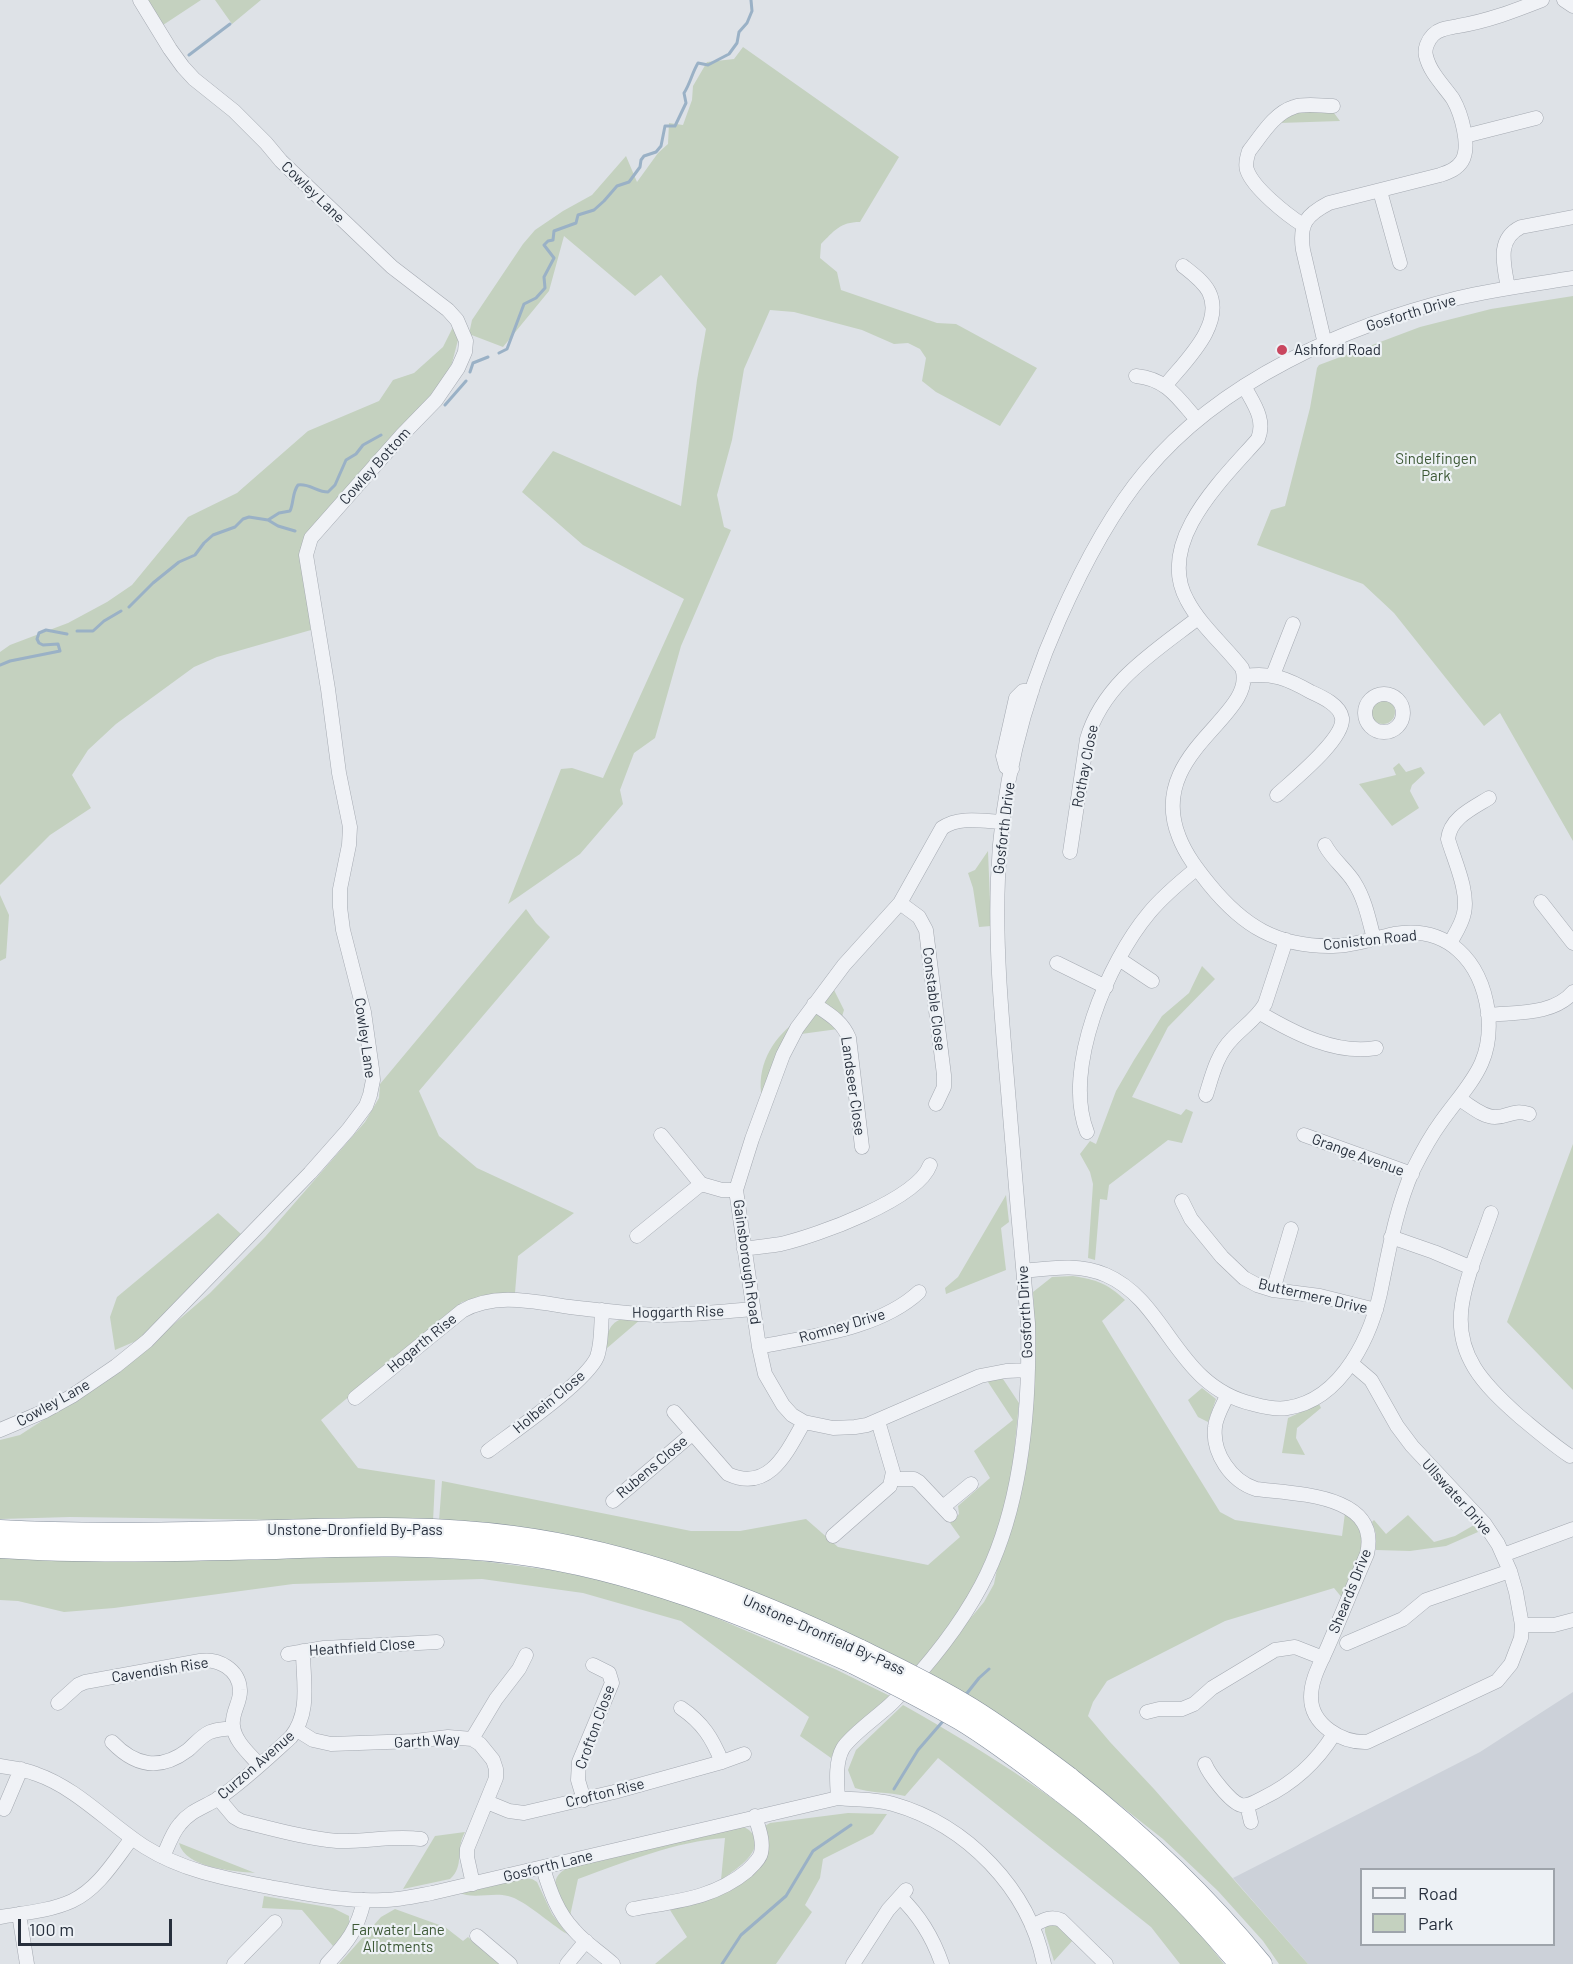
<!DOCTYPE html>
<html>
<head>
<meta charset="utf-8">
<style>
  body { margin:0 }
  #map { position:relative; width:1573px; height:1964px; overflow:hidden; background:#dee2e7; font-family:Barlow,sans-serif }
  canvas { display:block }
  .legend { position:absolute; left:1360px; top:1868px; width:195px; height:78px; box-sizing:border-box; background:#edf1f5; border:2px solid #9ea4ab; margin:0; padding:8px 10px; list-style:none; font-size:18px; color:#28303d }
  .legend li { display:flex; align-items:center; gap:12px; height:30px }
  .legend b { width:30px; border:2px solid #9ea4ab }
  .scale { position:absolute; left:18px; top:1919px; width:154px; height:27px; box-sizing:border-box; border:3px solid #28303d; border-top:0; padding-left:8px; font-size:18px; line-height:21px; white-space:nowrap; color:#28303d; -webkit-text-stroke:4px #edf1f5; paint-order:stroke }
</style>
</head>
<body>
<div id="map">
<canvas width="1573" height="1964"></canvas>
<ul class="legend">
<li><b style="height:8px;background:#f0f2f6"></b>Road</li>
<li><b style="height:16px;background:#c4d1bf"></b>Park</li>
</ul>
<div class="scale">100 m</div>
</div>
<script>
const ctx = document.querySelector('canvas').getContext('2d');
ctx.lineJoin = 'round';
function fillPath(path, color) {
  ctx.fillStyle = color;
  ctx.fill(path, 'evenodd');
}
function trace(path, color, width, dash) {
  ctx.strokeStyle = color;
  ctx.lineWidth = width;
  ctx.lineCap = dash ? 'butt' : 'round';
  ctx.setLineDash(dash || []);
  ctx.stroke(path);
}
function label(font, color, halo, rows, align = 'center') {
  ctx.font = font + ' Barlow,sans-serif';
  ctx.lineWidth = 4.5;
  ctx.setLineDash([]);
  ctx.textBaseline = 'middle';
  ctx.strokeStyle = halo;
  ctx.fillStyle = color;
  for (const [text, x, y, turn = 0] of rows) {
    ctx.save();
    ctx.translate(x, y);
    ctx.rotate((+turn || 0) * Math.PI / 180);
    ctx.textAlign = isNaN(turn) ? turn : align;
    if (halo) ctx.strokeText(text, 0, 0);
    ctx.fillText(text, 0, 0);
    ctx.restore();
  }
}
fillPath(new Path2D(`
  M 1573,1692 L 1573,1964 L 1308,1964 L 1233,1878 L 1480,1752 ZM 1362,1870 L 1554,1870 L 1554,1944 L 1362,1944 Z`), '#ccd1d9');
fillPath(new Path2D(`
  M 144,0 L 201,0 L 160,27 Z
  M 215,0 L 261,0 L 232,24 Z
  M 743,47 L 899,157 L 860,222 C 840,222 834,231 821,244 L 820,258 L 837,272 L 841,290 L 937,323 L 956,324 L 1037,368 L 1000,426 L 936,392 L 922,381 L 926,358 L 920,349 L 908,343 L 894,344 L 862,330 L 794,312 L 770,310 L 744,369 L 732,440 L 717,495 L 724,527 L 731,530 L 681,646 L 655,738 L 634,753 L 620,790 L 623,804 L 580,854 L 508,904 L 561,769 L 572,768 L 603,778 L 684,599 L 583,545 L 522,492 L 553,451 L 681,506 L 697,380 L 706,329 L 661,275 L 635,296 L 564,236 L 549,291 L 503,347 L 469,334 L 472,320 L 523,244 L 535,230 L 563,211 L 592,195 L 626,156 L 637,182 L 658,153 L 668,144 L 669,123 L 683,125 L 692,100 L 693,86 L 707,62 L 734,59 Z
  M 1302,111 L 1334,113 L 1340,121 L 1279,123 L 1282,118 Z
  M 1573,296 L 1573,841 L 1500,713 L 1484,726 L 1394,613 L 1363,584 L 1257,545 L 1271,510 L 1285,506 L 1310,408 L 1317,368 L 1319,365 L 1420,327 L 1491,309 Z
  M 454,325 L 458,340 L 452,363 L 441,385 L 304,538 L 300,551 L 311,630 L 217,657 L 194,667 L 116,724 L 88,750 L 72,775 L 91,808 L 50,835 L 0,885 L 0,652 L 10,645 L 68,623 L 107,602 L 132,585 L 188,517 L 237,493 L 308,431 L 379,401 L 393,380 L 414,373 L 443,347 Z
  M1371 712a12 12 0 1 1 24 0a12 12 0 1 1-24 0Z
  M 1399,763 L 1406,772 L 1421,767 L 1425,773 L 1412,785 L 1410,791 L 1419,808 L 1392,826 L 1359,784 L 1396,775 L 1393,768 Z
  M 988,851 L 991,926 L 979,927 L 973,888 L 968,873 L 975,870 Z
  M 0,895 L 9,915 L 6,958 L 0,961 Z
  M 526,909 L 536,923 L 550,937 L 419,1091 L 439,1136 L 477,1168 L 574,1213 L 518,1256 L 515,1293 L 462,1302 L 321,1420 L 358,1468 L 435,1480 L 433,1522 L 70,1517 L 0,1519 L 0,1440 L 20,1435 L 119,1371 L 210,1293 L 265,1237 L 365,1122 L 379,1098 L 380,1084 Z
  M 1202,966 L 1215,979 L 1168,1027 L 1132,1097 L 1181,1115 L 1186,1109 L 1193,1112 L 1182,1143 L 1168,1140 L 1109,1185 L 1107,1200 L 1100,1199 L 1095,1260 L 1088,1258 L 1093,1184 L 1090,1172 L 1080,1154 L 1090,1141 L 1096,1144 L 1116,1091 L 1134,1060 L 1162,1016 L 1189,993 Z
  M 834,990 L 844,1010 L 838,1029 L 801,1034 Z
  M 795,1022 L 762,1098 C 756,1068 771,1040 795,1022 Z
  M 1573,1144 L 1573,1390 L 1507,1322 Z
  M 1006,1195 L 1009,1222 L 1001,1228 L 1006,1270 L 946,1294 L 945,1288 L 958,1277 Z
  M 218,1213 L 241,1234 L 143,1338 L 115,1350 L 110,1317 L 117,1297 Z
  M 1073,1276 C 1097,1280 1107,1283 1125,1300 L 1102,1321 L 1220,1512 L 1235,1520 L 1342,1536 L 1345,1513 C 1348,1515 1354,1518 1357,1521 C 1373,1542 1351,1579 1343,1599 L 1334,1588 L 1225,1621 L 1107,1681 L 1093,1702 L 1088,1716 L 1110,1742 L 1154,1789 L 1308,1964 L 1279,1964 L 1263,1941 L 1218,1891 L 1163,1839 L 1060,1758 L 924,1674 L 984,1602 L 994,1584 L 999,1559 L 1010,1533 L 1021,1487 L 1035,1341 L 1033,1292 L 1052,1277 Z
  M 624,1318 L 641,1319 L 606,1349 C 607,1334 608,1323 624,1318 Z
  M 1001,1376 L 1019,1403 L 1013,1464 L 1006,1504 L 992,1545 L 971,1594 L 947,1629 L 917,1666 L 776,1602 L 713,1576 L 630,1551 L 439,1521 L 442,1481 L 691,1531 L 740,1531 L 806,1519 L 838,1547 L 928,1565 L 960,1537 L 950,1523 L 959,1514 L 958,1506 L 990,1478 L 974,1451 L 1013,1420 L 986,1379 Z
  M 1202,1388 L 1216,1399 L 1208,1422 L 1198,1417 L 1188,1400 Z
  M 1319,1404 L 1321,1408 L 1297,1428 L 1296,1438 L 1305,1455 L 1282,1453 L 1288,1418 Z
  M 1408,1515 L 1434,1542 L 1455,1536 L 1474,1525 L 1478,1532 L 1446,1546 L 1410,1551 L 1376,1550 L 1376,1534 L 1372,1522 L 1374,1520 L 1386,1534 Z
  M 362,1553 L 466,1559 L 558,1571 L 625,1586 L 691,1607 L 835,1669 L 890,1696 C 871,1713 841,1734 831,1758 L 800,1736 L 809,1717 L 681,1621 L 583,1593 L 482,1579 L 293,1584 L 114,1608 L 64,1612 L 18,1601 L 0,1600 L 0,1557 Z
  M 903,1705 C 988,1753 1074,1807 1145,1875 C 1174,1902 1200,1933 1224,1964 L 1180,1964 L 1151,1927 L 938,1758 L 905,1796 C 889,1792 869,1793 855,1788 L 848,1770 L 856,1750 Z
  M 848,1813 L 887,1814 L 873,1834 L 823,1859 L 820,1878 L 805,1905 L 812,1912 L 776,1964 L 655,1964 L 687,1937 L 670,1910 L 697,1903 L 723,1893 L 752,1872 L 763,1827 L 770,1823 Z
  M 738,1826 C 745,1827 750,1829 754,1836 C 762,1854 733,1871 721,1880 L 725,1838 C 677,1841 622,1863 578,1879 L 570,1916 C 560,1897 543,1880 569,1867 Z
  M 465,1832 C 455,1849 465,1866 450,1879 L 403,1889 L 435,1836 Z
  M 179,1843 L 255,1873 C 233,1871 185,1868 179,1843 Z
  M 523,1878 L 532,1879 L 537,1882 L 552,1914 L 567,1934 C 550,1924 525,1900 508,1896 C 492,1892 472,1900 458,1892 Z
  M 264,1896 L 333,1908 L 349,1916 L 349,1928 L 333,1946 L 302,1910 L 262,1908 Z
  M 395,1909 L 445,1927 L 463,1941 L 468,1937 L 500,1964 L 339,1964 L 381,1917 Z
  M 1049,1924 L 1057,1924 L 1073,1940 L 1054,1961 L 1045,1932 L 1045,1928 Z`), '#c4d1bf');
trace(new Path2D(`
  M 189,55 L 230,24
  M 499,353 L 507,349 L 524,304 L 536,298 L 545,288 L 544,277 L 554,258 L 544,245 L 548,241 L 553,240 L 554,231 L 576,223 L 578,215 L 594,210 L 604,201 L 617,186 L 629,182 L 640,167 L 641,160 L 644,156 L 656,152 L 661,146 L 665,126 L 675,126 L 686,103 L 684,93 C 690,84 692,73 698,63 L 708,65 L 729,54 L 737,43 L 739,32 L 747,23 L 752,11 L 751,0
  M 470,372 L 473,363 L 488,357
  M 445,405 L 466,381
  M 268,520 L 278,526 L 295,531
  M 129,607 L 153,583 L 179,562 L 195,555 L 204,543 L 213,535 L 235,527 L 243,519 L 249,517 L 268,520 L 279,513 L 290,511 C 294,502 292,493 298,485 C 309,483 317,492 328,492 L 335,485 L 346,460 L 356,454 L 363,445 L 381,435
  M 77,631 L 93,631 L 104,621 L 121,611
  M 0,665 L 10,661 L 60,651 L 58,644 L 43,645 L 39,643 L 37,639 L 39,633 L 46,630 L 67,634
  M 964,1697 L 979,1678 L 989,1669
  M 894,1789 L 918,1750 L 944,1720
  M 722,1964 L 741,1935 L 786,1896 L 813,1851 L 851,1825`), '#9ab1c6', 3);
const minor = new Path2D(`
  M 1564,0 L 1573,6
  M 1465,136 L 1536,118
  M 1380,191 L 1400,263
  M 1303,225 C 1287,215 1253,188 1247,170 C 1245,164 1247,157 1249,151 C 1261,136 1274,113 1294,107 C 1305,103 1321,106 1333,106
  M 1508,288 C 1504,265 1496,239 1521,227 L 1573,217
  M 1325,344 L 1303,250 C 1299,224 1306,215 1329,203 L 1440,175 C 1449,172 1457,169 1462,161 C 1471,146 1461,113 1453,99 C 1444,86 1430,73 1426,56 C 1424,49 1428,40 1433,35 C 1440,28 1449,28 1458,26 C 1488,21 1514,11 1542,0
  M 1136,376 C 1167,379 1178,398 1197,420
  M 1166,385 C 1184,362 1225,325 1209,292 C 1203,281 1192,273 1183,266
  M 1273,675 L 1293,624
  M 1245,676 C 1272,672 1288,679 1311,692 C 1322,697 1340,705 1342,718 C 1345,739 1292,781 1277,795
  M1365 713a19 19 0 1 1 38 0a19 19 0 1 1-38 0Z
  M 1012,769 L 1006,767 L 1003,756 L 1016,698 L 1023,691 L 1032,691
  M 1002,822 C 983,821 959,816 942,828 L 900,903 L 844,965 L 797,1028 L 783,1055 L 752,1139 L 736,1190 L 759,1347 L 765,1374 L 783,1405 L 792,1415 L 804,1422 L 833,1428 L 855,1427 L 867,1425 L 980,1376 L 1006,1371 L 1028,1370
  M 1325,845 C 1332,859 1346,869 1354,882 C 1365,899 1369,920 1374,939
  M 1070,852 L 1087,739 C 1103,683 1154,652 1198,618
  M 1541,902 L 1573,943
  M 900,903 L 919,917 L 926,930 L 944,1075 L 944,1087 L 936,1104
  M 1450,943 C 1455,934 1462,924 1464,913 C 1469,891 1454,860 1448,839 C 1450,818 1473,808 1489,798
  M 1119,959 L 1152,981
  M 1057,963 L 1106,987
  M 814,1004 C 829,1014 842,1021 849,1038 L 862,1147
  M 1260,1013 C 1294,1033 1336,1055 1376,1048
  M 1488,1015 C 1516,1012 1554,1015 1573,992
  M 1206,1095 C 1212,1076 1217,1054 1232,1039 C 1243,1027 1257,1018 1265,1004 L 1286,940
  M 1459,1099 C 1470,1105 1482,1117 1495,1117 C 1510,1117 1512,1109 1529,1114
  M 1087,1132 C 1062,1069 1108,962 1149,913 C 1163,896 1180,882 1196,869
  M 661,1135 L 701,1184 L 722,1190 L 736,1190
  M 1304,1135 L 1412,1174
  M 1182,1201 L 1191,1219 L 1222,1257 L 1244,1278 L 1257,1285 L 1273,1290 L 1320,1296 L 1376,1310
  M 1491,1213 C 1481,1243 1467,1273 1462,1304 C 1454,1355 1484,1385 1519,1416 C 1536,1430 1552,1444 1570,1456
  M 637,1236 L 701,1184
  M 1391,1237 L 1434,1252 L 1472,1268
  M 744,1249 C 756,1247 769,1246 781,1244 C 816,1236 917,1200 930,1165
  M 1024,1271 C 1051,1268 1079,1263 1106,1275 C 1168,1302 1175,1386 1253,1404 C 1264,1407 1276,1410 1287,1408 C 1343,1400 1373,1333 1382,1284 C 1390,1245 1397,1206 1413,1170 C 1421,1154 1430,1137 1441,1122 C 1468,1084 1494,1064 1488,1012 C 1481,961 1448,925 1394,934 C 1374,938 1354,946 1333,946 C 1277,947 1243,926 1209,884 C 1197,869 1186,855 1179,837 C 1145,752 1259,716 1242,668 C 1224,645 1200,625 1187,600 C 1155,542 1223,479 1258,439 C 1266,419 1253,403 1244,386
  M 1273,1290 L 1291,1229
  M 759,1347 C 811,1336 879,1329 919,1292
  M 1227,1396 C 1223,1405 1216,1416 1215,1427 C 1212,1453 1231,1481 1256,1489 C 1295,1494 1381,1494 1367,1554 C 1354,1584 1342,1614 1329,1644 C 1322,1661 1311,1678 1311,1697 C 1311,1725 1342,1743 1367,1742 L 1497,1681 L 1511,1664 L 1521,1638 L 1522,1625 L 1516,1592 L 1510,1571 L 1498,1544 L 1484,1523 L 1412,1446 L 1397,1426 L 1371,1380 L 1351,1363
  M 355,1398 L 462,1311 C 496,1292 534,1302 570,1307 C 593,1310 616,1312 639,1314 C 676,1317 716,1312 753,1309
  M 674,1412 L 728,1474 C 769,1493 787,1452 804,1422
  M 0,1430 L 45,1411 L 72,1396 L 116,1366 L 147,1341 L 310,1173 L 348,1130 L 366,1106 L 370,1095 L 373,1080 L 372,1069 L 364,1012 L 343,930 L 340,907 L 340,889 L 349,845 L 350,827 L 339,773 L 328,689 L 306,555 L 311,538 L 402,435 L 436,400 L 458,368 L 465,352 L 466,341 L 457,320 L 448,310 L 392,267 L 281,161 L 266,143 L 234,111 L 194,79 L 183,67 L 170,49 L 140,0
  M 488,1451 C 513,1432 586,1382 597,1357 C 602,1343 601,1325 602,1310
  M 893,1479 L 914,1479 L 919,1482 L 950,1515
  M 613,1501 L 692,1434
  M 943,1507 L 971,1484
  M 833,1536 L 890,1486 L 893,1472 L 878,1421
  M 1503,1555 L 1573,1529
  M 1522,1625 L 1554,1625 L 1573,1620
  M 1347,1643 L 1403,1619 L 1426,1600 L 1510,1571
  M 288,1654 L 324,1648 L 437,1642
  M 58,1703 L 78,1685 L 85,1682 L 200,1661 C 218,1658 239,1669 240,1690 C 241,1702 231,1713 233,1726 C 235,1742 249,1753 259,1765
  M 681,1708 C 703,1723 712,1738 722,1762
  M 1147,1712 L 1159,1709 L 1182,1709 L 1194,1704 L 1212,1688 L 1275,1650 L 1295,1647 L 1323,1658
  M 297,1730 L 313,1740 L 331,1744 L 415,1741 L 448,1737 L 472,1739 L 480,1744 L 493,1760 L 496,1769 L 496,1778 L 467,1849 L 467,1857 L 473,1884
  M 472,1739 L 496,1699 L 519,1669 L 526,1655
  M 112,1742 C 135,1766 160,1771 188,1750 C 195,1744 201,1736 210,1732 C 217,1729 226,1729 233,1728
  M 1205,1764 C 1209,1774 1230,1802 1241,1805 C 1248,1807 1257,1801 1263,1798 C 1294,1783 1316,1763 1334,1734
  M 0,1766 C 12,1768 24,1769 36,1774 C 77,1788 109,1824 145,1847 C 185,1872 229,1879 274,1888 C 310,1894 346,1902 383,1900 C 399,1900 416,1896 432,1893 L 838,1798 C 856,1800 876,1799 893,1804 C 967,1825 1029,1889 1044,1964
  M 218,1798 L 234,1817 L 241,1821 C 273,1829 305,1838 337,1841 C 366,1842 393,1835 421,1839
  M 838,1798 C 837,1782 835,1762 843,1748 C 852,1734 880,1715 893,1702 C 927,1667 958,1629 981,1586 C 1022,1509 1030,1408 1028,1323 C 1021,1246 1014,1168 1008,1091 C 1002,1020 995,949 998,878 C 1001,790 1023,701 1059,620 C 1082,568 1109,515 1145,472 C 1221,380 1345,326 1458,298 C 1496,289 1535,284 1573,278
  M 584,1800 L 578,1780 L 579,1762 L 612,1683 L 609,1673 L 593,1665
  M 487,1802 L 509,1811 L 524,1813 L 614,1792 L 722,1762 L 744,1754
  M 1247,1805 L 1251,1822
  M 4,1809 L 21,1769
  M 163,1857 C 168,1846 172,1833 180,1824 C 191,1810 205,1807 219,1798 C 245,1780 268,1758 291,1737 C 311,1712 303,1681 303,1651
  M 543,1868 C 550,1891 557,1912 574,1930 C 585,1943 600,1952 613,1964
  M 900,1897 C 920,1916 933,1938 942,1964
  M 633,1909 C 675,1901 713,1899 747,1871 C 752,1866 760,1859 761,1853 C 764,1840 758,1827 755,1816
  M 19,1914 L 27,1964
  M 0,1917 C 24,1913 50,1911 72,1901 C 99,1888 115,1860 132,1838
  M 1032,1926 C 1042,1921 1050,1915 1061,1920 L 1106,1964
  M 477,1936 L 510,1964
  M 234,1964 L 275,1922
  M 327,1964 C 347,1943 358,1929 364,1900
  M 567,1964 L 586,1941
  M 853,1964 L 888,1910 L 906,1890`);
const highway = new Path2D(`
  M 0,1530 C 92,1535 185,1532 277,1530 C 356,1528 435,1525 513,1536 C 635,1552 751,1597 861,1650
  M 0,1548 C 91,1554 184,1551 276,1549 C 356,1546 436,1544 516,1554 C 633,1569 747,1616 854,1664
  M 1069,1777 C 1140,1833 1205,1894 1262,1964
  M 1061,1792 C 1127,1842 1185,1900 1239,1964`);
trace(minor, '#a4a9b1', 15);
trace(highway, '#86909d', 21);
trace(minor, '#f0f2f6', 14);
trace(highway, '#fff', 20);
const highwayBridge = new Path2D(`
  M 861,1650 C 898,1668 936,1686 971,1708 C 1005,1729 1037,1753 1069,1777
  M 854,1664 C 890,1682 926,1700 960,1720 C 995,1741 1028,1767 1061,1792`);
trace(highwayBridge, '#86909d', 21, []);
trace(highwayBridge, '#fff', 20);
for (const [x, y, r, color] of [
  [1282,350,6,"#c9465f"]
]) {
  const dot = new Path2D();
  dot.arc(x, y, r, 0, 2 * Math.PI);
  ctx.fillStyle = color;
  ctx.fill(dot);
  trace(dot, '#edf1f5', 2);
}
label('15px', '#28303d', '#edf1f5', [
  ["Cowley Lane",313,192,44],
  ["Gosforth Drive",1411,313,-17],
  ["Cowley Bottom",375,466,-48],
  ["Rothay Close",1085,766,-79],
  ["Gosforth Drive",1004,828,-83],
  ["Coniston Road",1370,940,-6],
  ["Constable Close",934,999,83],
  ["Cowley Lane",365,1038,82],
  ["Landseer Close",853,1086,82],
  ["Grange Avenue",1358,1155,20],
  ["Gainsborough Road",747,1262,82],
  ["Buttermere Drive",1313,1296,13],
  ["Hoggarth Rise",678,1312,-1],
  ["Gosforth Drive",1025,1312,-93],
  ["Romney Drive",842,1326,-16],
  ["Hogarth Rise",422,1343,-39],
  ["Holbein Close",549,1402,-40],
  ["Cowley Lane",53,1403,-29],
  ["Rubens Close",652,1467,-40],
  ["Ullswater Drive",1457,1497,48],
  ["Unstone-Dronfield By-Pass",355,1530],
  ["Sheards Drive",1350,1591,-68],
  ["Unstone-Dronfield By-Pass",824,1635,24],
  ["Heathfield Close",362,1647,-4],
  ["Cavendish Rise",160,1670,-9],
  ["Crofton Close",595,1727,-70],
  ["Garth Way",427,1741,-3],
  ["Curzon Avenue",256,1765,-41],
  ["Crofton Rise",605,1793,-14],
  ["Gosforth Lane",548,1866,-14]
]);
label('15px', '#28303d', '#edf1f5', [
  ["Ashford Road",1294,350]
], 'left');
label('15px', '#3d5936', '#edf1f5', [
  ["Sindelfingen",1436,459],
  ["Park",1436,476],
  ["Farwater Lane",398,1930],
  ["Allotments",398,1947]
]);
</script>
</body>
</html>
